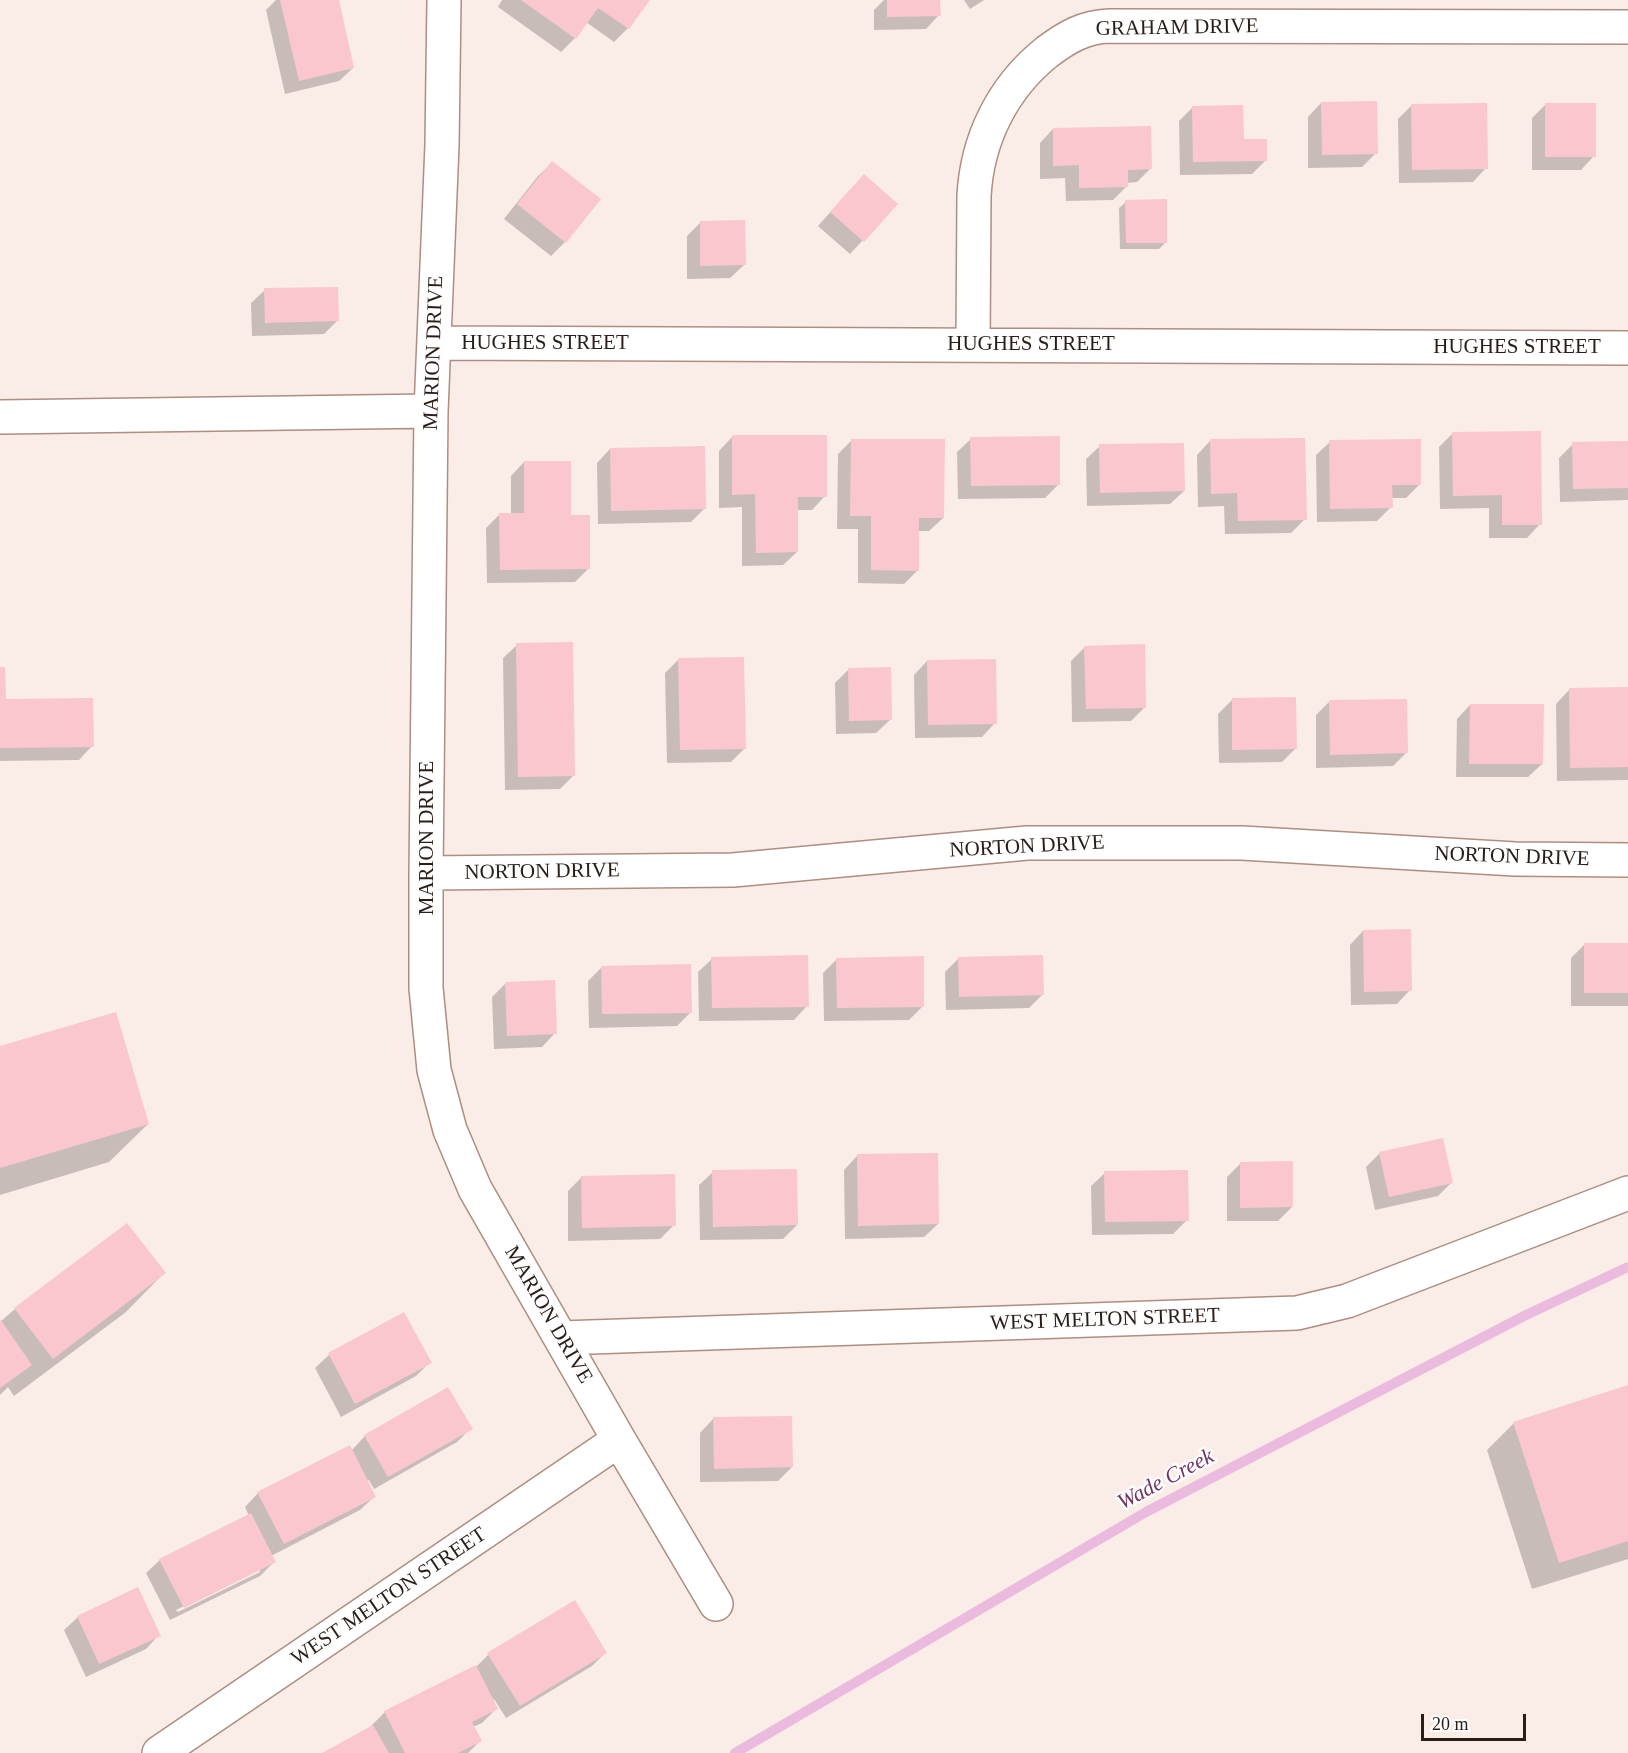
<!DOCTYPE html>
<html>
<head>
<meta charset="utf-8">
<style>
  body { margin:0 }
  #map { position:relative; width:1628px; height:1753px; overflow:hidden; background:#faece6; font-family:Georgia,serif }
  canvas { display:block }
  .scale { position:absolute; left:1421px; top:1714px; width:105px; height:27px; box-sizing:border-box; border:3px solid #291d18; border-top:0; padding-left:8px; font-size:18px; line-height:21px; white-space:nowrap; color:#291d18; -webkit-text-stroke:4px #fdfdfd; paint-order:stroke }
</style>
</head>
<body>
<div id="map">
<canvas width="1628" height="1753"></canvas>
<div class="scale">20 m</div>
</div>
<script>
const ctx = document.querySelector('canvas').getContext('2d');
ctx.lineJoin = 'round';
function fillPath(path, color) {
  ctx.fillStyle = color;
  ctx.fill(path, 'evenodd');
}
function trace(path, color, width, dash) {
  ctx.strokeStyle = color;
  ctx.lineWidth = width;
  ctx.lineCap = dash ? 'butt' : 'round';
  ctx.setLineDash(dash || []);
  ctx.stroke(path);
}
function label(font, color, halo, rows, align = 'center') {
  ctx.font = font + ' Georgia,serif';
  ctx.lineWidth = 5;
  ctx.setLineDash([]);
  ctx.textBaseline = 'middle';
  ctx.strokeStyle = halo;
  ctx.fillStyle = color;
  for (const [text, x, y, turn = 0] of rows) {
    ctx.save();
    ctx.translate(x, y);
    ctx.rotate((+turn || 0) * Math.PI / 180);
    ctx.textAlign = isNaN(turn) ? turn : align;
    if (halo) ctx.strokeText(text, 0, 0);
    ctx.fillText(text, 0, 0);
    ctx.restore();
  }
}
fillPath(new Path2D(`
  M 276,0 L 337,0 L 353,68 L 339,81 L 285,94 L 266,10 Z
  M 502,0 L 648,0 L 628,28 L 614,42 L 586,22 L 575,38 L 561,52 L 498,7 Z
  M 884,0 L 939,0 L 939,15 L 926,29 L 874,30 L 874,10 Z
  M 964,0 L 984,0 L 970,9 Z
  M 1321,103 L 1376,153 L 1362,167 L 1308,168 L 1308,117 Z
  M 1546,104 L 1594,156 L 1581,170 L 1532,170 L 1532,118 Z
  M 1411,106 L 1486,168 L 1473,182 L 1399,183 L 1398,119 Z
  M 1193,107 L 1243,141 L 1266,160 L 1252,174 L 1180,175 L 1179,121 Z
  M 1053,129 L 1150,169 L 1137,182 L 1126,183 L 1126,187 L 1113,200 L 1066,201 L 1065,178 L 1040,179 L 1040,143 Z
  M 552,163 L 599,200 L 565,242 L 551,256 L 504,219 L 538,176 Z
  M 850,190 L 863,240 L 850,254 L 818,226 Z
  M 1126,202 L 1166,242 L 1159,249 L 1120,249 L 1119,208 Z
  M 700,223 L 744,265 L 730,278 L 687,279 L 687,236 Z
  M 265,290 L 337,321 L 324,334 L 252,336 L 251,303 Z
  M 1453,433 L 1540,524 L 1527,538 L 1489,538 L 1489,508 L 1440,509 L 1439,447 Z
  M 732,437 L 825,496 L 812,510 L 797,510 L 797,552 L 783,565 L 742,566 L 742,507 L 719,508 L 719,451 Z
  M 971,439 L 1059,484 L 1045,498 L 958,499 L 957,452 Z
  M 852,440 L 943,518 L 929,531 L 918,531 L 918,570 L 904,584 L 858,583 L 858,529 L 837,529 L 838,454 Z
  M 1210,441 L 1305,519 L 1291,533 L 1225,534 L 1224,506 L 1198,507 L 1197,455 Z
  M 1330,442 L 1420,484 L 1406,498 L 1391,498 L 1391,507 L 1377,521 L 1317,522 L 1316,455 Z
  M 1628,443 L 1628,500 L 1560,502 L 1559,458 L 1573,444 Z
  M 1100,446 L 1184,491 L 1170,504 L 1087,506 L 1086,459 Z
  M 610,449 L 705,508 L 691,522 L 598,524 L 597,463 Z
  M 524,462 L 570,516 L 589,568 L 575,582 L 487,583 L 486,528 L 500,514 L 511,514 L 511,476 Z
  M 517,645 L 574,775 L 560,789 L 505,790 L 503,658 Z
  M 1085,647 L 1145,707 L 1131,721 L 1072,722 L 1071,661 Z
  M 679,659 L 745,748 L 731,762 L 667,763 L 665,673 Z
  M 927,661 L 995,723 L 982,737 L 915,738 L 914,675 Z
  M 0,669 L 4,701 L 92,746 L 79,760 L 0,761 Z
  M 849,669 L 890,720 L 876,733 L 836,734 L 835,683 Z
  M 1628,689 L 1628,780 L 1557,781 L 1556,704 L 1569,690 Z
  M 1232,700 L 1296,748 L 1282,762 L 1219,763 L 1218,714 Z
  M 1329,702 L 1406,753 L 1393,766 L 1316,768 L 1316,715 Z
  M 1470,705 L 1542,764 L 1528,777 L 1456,777 L 1457,719 Z
  M 1363,931 L 1410,990 L 1397,1004 L 1351,1005 L 1350,945 Z
  M 1585,944 L 1628,945 L 1628,1006 L 1571,1006 L 1571,958 Z
  M 959,958 L 1043,994 L 1029,1008 L 946,1010 L 945,972 Z
  M 712,959 L 807,1006 L 794,1020 L 699,1021 L 698,972 Z
  M 837,959 L 923,1006 L 909,1020 L 824,1021 L 823,973 Z
  M 602,967 L 691,1012 L 677,1026 L 589,1028 L 588,981 Z
  M 506,983 L 555,1033 L 542,1047 L 494,1049 L 492,997 Z
  M 0,1048 L 148,1124 L 109,1162 L 0,1195 Z
  M 1442,1140 L 1451,1183 L 1438,1196 L 1375,1210 L 1366,1167 L 1379,1154 Z
  M 857,1156 L 938,1224 L 924,1237 L 845,1239 L 844,1170 Z
  M 1240,1164 L 1292,1207 L 1278,1221 L 1227,1221 L 1227,1177 Z
  M 713,1172 L 797,1225 L 783,1239 L 700,1240 L 699,1185 Z
  M 1105,1173 L 1187,1220 L 1173,1234 L 1092,1235 L 1091,1186 Z
  M 581,1178 L 674,1225 L 660,1239 L 568,1241 L 568,1191 Z
  M 164,1273 L 126,1312 L 14,1396 L 8,1387 L 0,1395 L 0,1322 L 15,1309 Z
  M 404,1314 L 430,1362 L 416,1376 L 341,1417 L 315,1368 L 329,1355 Z
  M 1628,1387 L 1628,1559 L 1532,1589 L 1487,1450 L 1514,1423 Z
  M 448,1389 L 471,1428 L 457,1442 L 374,1489 L 369,1480 L 366,1482 L 374,1497 L 360,1510 L 271,1556 L 274,1562 L 260,1576 L 170,1620 L 146,1573 L 160,1560 L 249,1516 L 245,1507 L 258,1493 L 351,1451 L 365,1436 ZM 260,1569 L 260,1572 L 178,1612 L 176,1610 Z
  M 713,1419 L 792,1467 L 778,1481 L 700,1482 L 700,1433 Z
  M 78,1617 L 159,1635 L 146,1649 L 86,1677 L 64,1630 Z
  M 605,1653 L 592,1666 L 506,1718 L 494,1699 L 492,1701 L 496,1709 L 482,1723 L 473,1727 L 480,1741 L 468,1753 L 326,1753 L 372,1728 L 371,1726 L 385,1712 L 476,1667 L 488,1655 Z`), '#0003');
trace(new Path2D(`
  M 735,1753 L 1146,1512 L 1526,1315 L 1628,1267`), '#ebbbdf', 10);
fillPath(new Path2D(`
  M 280,0 L 339,0 L 354,68 L 299,81 Z
  M 521,0 L 650,0 L 629,29 L 598,8 L 576,39 Z
  M 887,0 L 940,0 L 941,16 L 887,17 Z
  M 1377,101 L 1378,154 L 1322,155 L 1321,102 Z
  M 1487,103 L 1488,169 L 1412,170 L 1411,104 Z
  M 1545,103 L 1596,103 L 1596,157 L 1545,157 Z
  M 1243,105 L 1244,139 L 1267,139 L 1267,161 L 1193,162 L 1192,106 Z
  M 1151,126 L 1152,169 L 1128,170 L 1128,187 L 1079,188 L 1079,165 L 1053,166 L 1053,128 Z
  M 552,161 L 601,199 L 566,243 L 517,204 Z
  M 864,174 L 898,204 L 864,242 L 830,212 Z
  M 1167,199 L 1167,243 L 1126,243 L 1125,200 Z
  M 745,220 L 746,265 L 700,266 L 700,221 Z
  M 338,287 L 339,321 L 265,323 L 264,288 Z
  M 1541,431 L 1542,525 L 1502,525 L 1502,495 L 1453,496 L 1452,432 Z
  M 732,435 L 827,435 L 827,497 L 798,497 L 798,552 L 756,553 L 755,494 L 732,495 Z
  M 1060,436 L 1060,485 L 971,486 L 970,437 Z
  M 1305,438 L 1307,520 L 1238,521 L 1237,493 L 1211,494 L 1210,439 Z
  M 851,439 L 945,439 L 944,518 L 919,518 L 919,571 L 871,570 L 871,516 L 850,516 Z
  M 1421,439 L 1421,485 L 1392,485 L 1393,508 L 1330,509 L 1329,440 Z
  M 1628,441 L 1628,488 L 1573,489 L 1572,442 Z
  M 1184,443 L 1185,491 L 1100,493 L 1099,444 Z
  M 705,446 L 706,509 L 611,511 L 610,448 Z
  M 524,461 L 571,461 L 571,515 L 590,515 L 590,569 L 500,570 L 499,513 L 524,513 Z
  M 573,642 L 575,776 L 518,777 L 516,643 Z
  M 1145,644 L 1146,708 L 1086,709 L 1084,646 Z
  M 744,657 L 746,749 L 680,750 L 678,658 Z
  M 996,659 L 997,724 L 928,725 L 927,660 Z
  M 0,667 L 5,667 L 6,699 L 93,698 L 94,747 L 0,748 Z
  M 891,667 L 892,720 L 849,721 L 848,668 Z
  M 1628,687 L 1628,767 L 1570,768 L 1569,688 Z
  M 1296,697 L 1297,749 L 1232,750 L 1232,698 Z
  M 1407,699 L 1408,753 L 1330,755 L 1329,700 Z
  M 1470,704 L 1544,704 L 1543,764 L 1469,764 Z
  M 1411,929 L 1412,991 L 1364,992 L 1363,930 Z
  M 1584,943 L 1628,943 L 1628,993 L 1584,993 Z
  M 808,955 L 809,1007 L 712,1008 L 711,957 Z
  M 1043,955 L 1044,995 L 959,997 L 958,957 Z
  M 924,956 L 924,1007 L 837,1008 L 836,958 Z
  M 691,964 L 692,1013 L 602,1014 L 601,966 Z
  M 555,980 L 557,1034 L 507,1036 L 505,982 Z
  M 116,1012 L 149,1124 L 0,1168 L 0,1046 Z
  M 1443,1138 L 1453,1183 L 1389,1197 L 1379,1152 Z
  M 938,1153 L 939,1224 L 858,1226 L 857,1154 Z
  M 1293,1161 L 1293,1207 L 1240,1208 L 1240,1162 Z
  M 797,1169 L 798,1225 L 713,1227 L 712,1170 Z
  M 1188,1170 L 1189,1221 L 1105,1222 L 1104,1171 Z
  M 675,1174 L 676,1226 L 582,1228 L 581,1176 Z
  M 127,1223 L 166,1273 L 53,1359 L 14,1308 Z
  M 404,1312 L 432,1363 L 355,1404 L 328,1353 Z
  M 0,1319 L 32,1365 L 0,1388 Z
  M 1628,1385 L 1628,1541 L 1559,1563 L 1513,1422 Z
  M 448,1387 L 473,1429 L 388,1477 L 364,1435 Z
  M 792,1416 L 793,1467 L 714,1469 L 713,1417 Z
  M 350,1445 L 376,1497 L 284,1544 L 257,1492 Z
  M 251,1513 L 276,1562 L 184,1608 L 159,1559 Z
  M 138,1587 L 161,1636 L 99,1664 L 77,1616 Z
  M 575,1600 L 607,1653 L 520,1706 L 487,1653 Z
  M 476,1665 L 498,1709 L 472,1722 L 482,1741 L 458,1753 L 405,1753 L 384,1711 Z
  M 373,1725 L 389,1753 L 322,1753 Z`), '#f9c7cd');
const minor = new Path2D(`
  M 444,0 L 442,145 L 431,411 L 426,873 L 426,988 L 434,1070 L 450,1130 L 475,1189 L 619,1440 L 716,1604
  M 435,343 L 1628,348
  M 973,344 L 974,196 C 977,140 1002,88 1047,52 C 1067,37 1084,27 1109,26 L 1628,27
  M 0,417 L 431,411
  M 426,873 L 733,870 L 1027,843 L 1242,843 L 1515,859 L 1628,860
  M 561,1338 L 1297,1313 L 1347,1301 L 1628,1193
  M 159,1753 L 619,1440`);
trace(minor, '#ad8e81', 36);
trace(minor, '#fff', 33);
label('21px', '#291d18', '#fdfdfd', [
  ["GRAHAM DRIVE",1177,28,-1],
  ["HUGHES STREET",545,343],
  ["HUGHES STREET",1031,344],
  ["HUGHES STREET",1517,347],
  ["MARION DRIVE",434,353,-88],
  ["MARION DRIVE",427,838,-90],
  ["NORTON DRIVE",1027,847,-3],
  ["NORTON DRIVE",1512,857,2],
  ["NORTON DRIVE",542,872,-1],
  ["MARION DRIVE",548,1315,60],
  ["WEST MELTON STREET",1105,1320,-2],
  ["WEST MELTON STREET",389,1597,-34]
]);
label('italic 22px', '#6f3563', '#fdfdfd', [
  ["Wade Creek",1166,1480,-28]
]);
</script>
</body>
</html>
